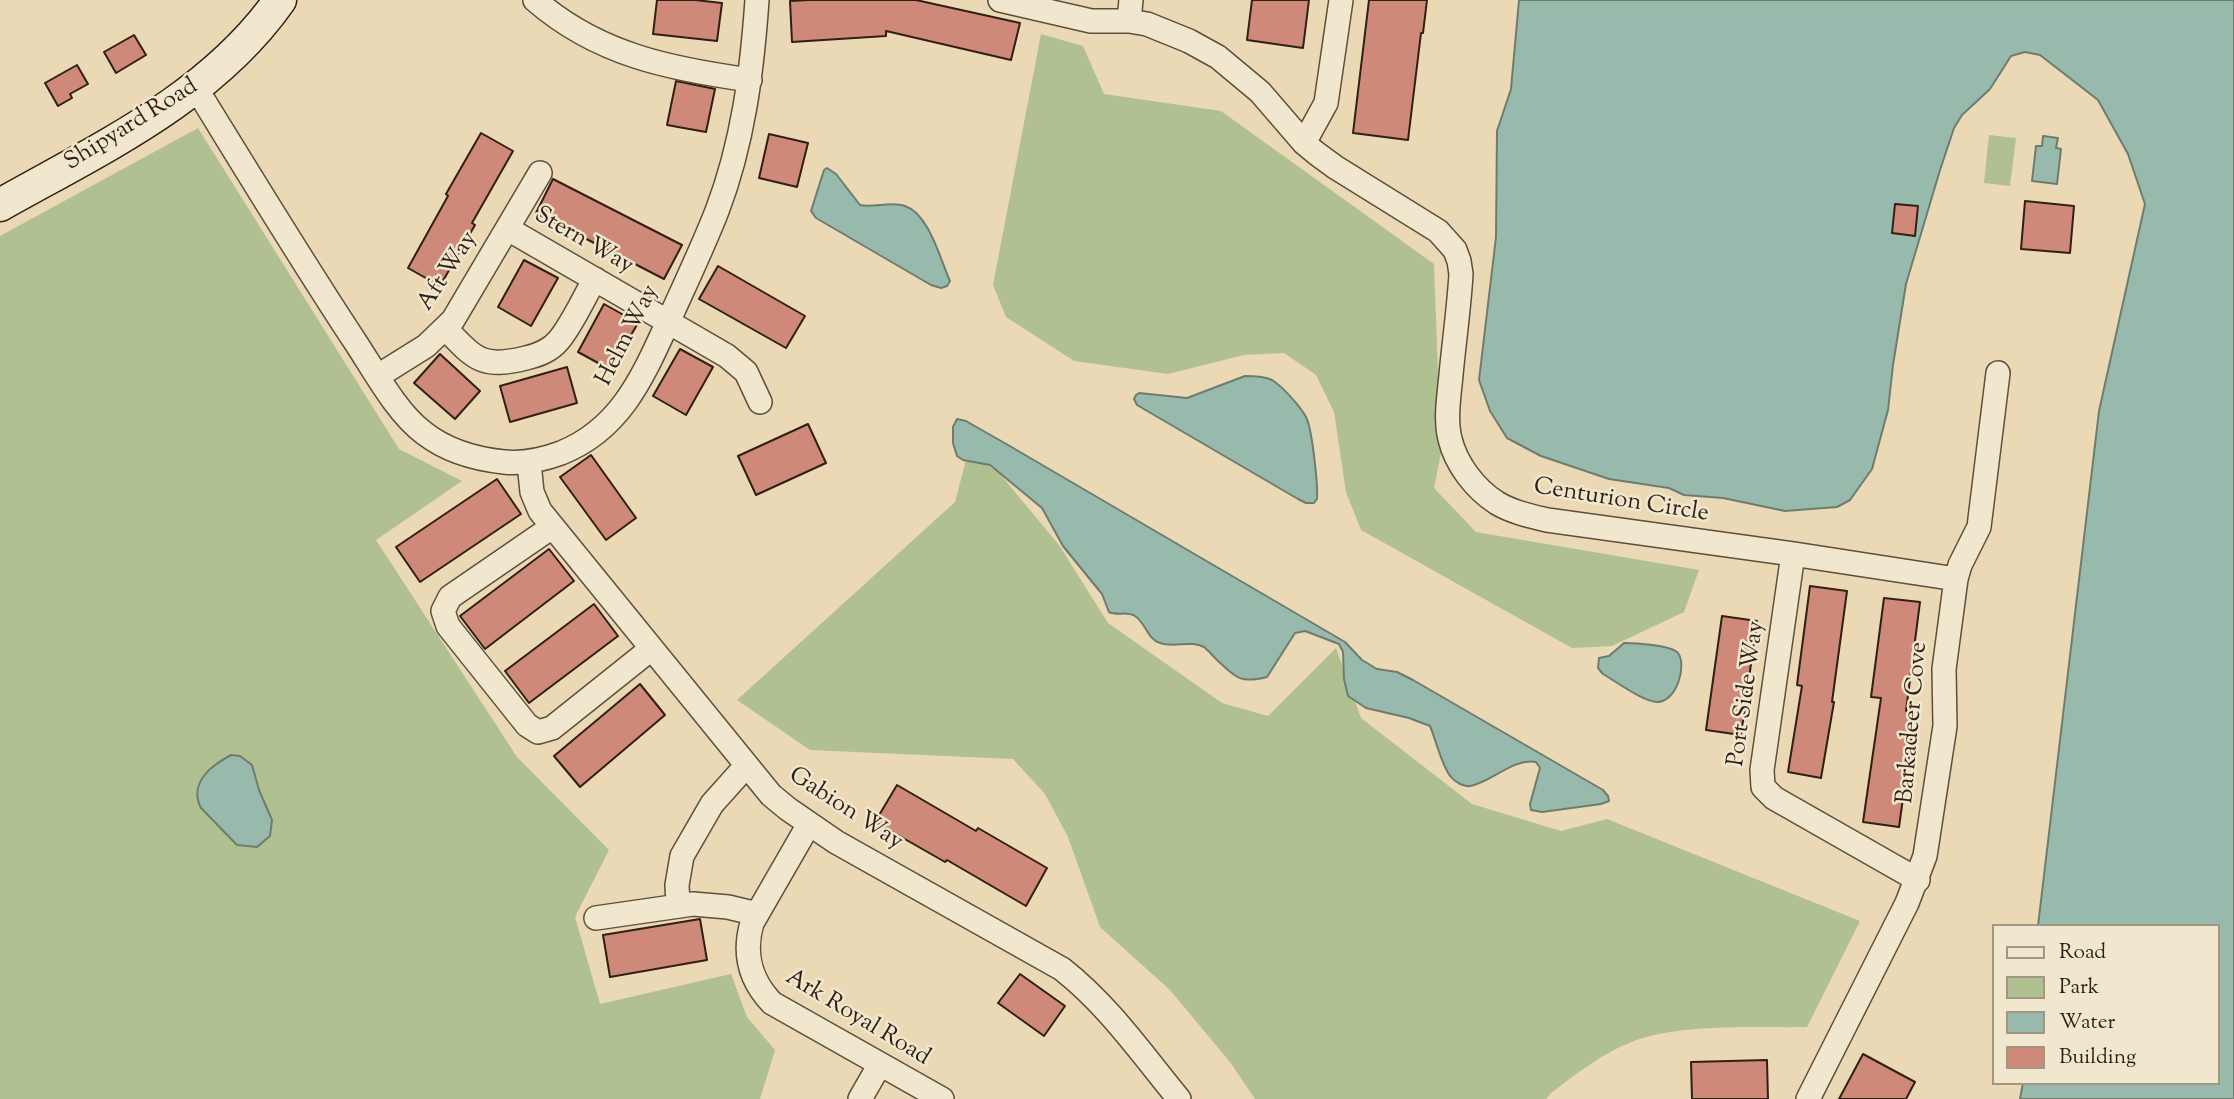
<!DOCTYPE html>
<html>
<head>
<meta charset="utf-8">
<style>
  body { margin:0 }
  #map { position:relative; width:2234px; height:1099px; overflow:hidden; background:#ead9b4; font-family:"Sorts Mill Goudy",serif }
  canvas { display:block }
  .legend { position:absolute; left:1992px; top:924px; width:228px; height:161px; box-sizing:border-box; background:#f1e6ce; border:2px solid #a49684; margin:0; padding:9px 12px; list-style:none; font-size:21px; color:#301f14 }
  .legend li { display:flex; align-items:center; gap:14px; height:35px }
  .legend b { width:35px; border:2px solid #a49684 }
</style>
</head>
<body>
<div id="map">
<canvas width="2234" height="1099"></canvas>
<ul class="legend">
<li><b style="height:9px;background:#f1e6ce"></b>Road</li>
<li><b style="height:19px;background:#b1c091"></b>Park</li>
<li><b style="height:19px;background:#98baad"></b>Water</li>
<li><b style="height:19px;background:#ce8978"></b>Building</li>
</ul>
</div>
<script>
const ctx = document.querySelector('canvas').getContext('2d');
ctx.lineJoin = 'round';
function fillPath(path, color) {
  ctx.fillStyle = color;
  ctx.fill(path, 'evenodd');
}
function trace(path, color, width, dash) {
  ctx.strokeStyle = color;
  ctx.lineWidth = width;
  ctx.lineCap = dash ? 'butt' : 'round';
  ctx.setLineDash(dash || []);
  ctx.stroke(path);
}
function label(font, color, halo, rows, align = 'center') {
  ctx.font = font + ' "Sorts Mill Goudy",serif';
  ctx.lineWidth = 5;
  ctx.setLineDash([]);
  ctx.textBaseline = 'middle';
  ctx.strokeStyle = halo;
  ctx.fillStyle = color;
  for (const [text, x, y, turn = 0] of rows) {
    ctx.save();
    ctx.translate(x, y);
    ctx.rotate((+turn || 0) * Math.PI / 180);
    ctx.textAlign = isNaN(turn) ? turn : align;
    if (halo) ctx.strokeText(text, 0, 0);
    ctx.fillText(text, 0, 0);
    ctx.restore();
  }
}
fillPath(new Path2D(`
  M 1041,34 L 1083,46 L 1104,94 L 1221,111 L 1434,264 L 1441,453 L 1434,488 L 1476,532 L 1699,570 L 1684,612 L 1612,646 L 1572,648 L 1361,530 L 1346,492 L 1334,412 L 1316,375 L 1284,353 L 1244,355 L 1168,374 L 1074,361 L 1006,317 L 993,285 Z
  M 198,128 L 399,449 L 462,481 L 376,540 L 517,757 L 609,850 L 575,917 L 600,1004 L 731,974 L 747,1017 L 775,1050 L 760,1099 L 0,1099 L 0,236 ZM 252,765 L 259,790 L 237,845 L 201,808 C 195,797 198,790 201,779 Z
  M 1989,135 L 2016,138 L 2010,186 L 1984,183 Z
  M 968,452 L 1000,474 L 1059,545 L 1108,623 L 1222,703 L 1268,716 L 1336,648 L 1361,718 L 1472,804 L 1561,831 L 1607,819 L 1860,921 L 1807,1027 C 1755,1028 1676,1023 1629,1043 C 1600,1055 1576,1074 1551,1093 L 1546,1099 L 1255,1099 L 1230,1062 L 1170,990 L 1100,927 L 1068,837 L 1045,794 L 1013,759 L 810,750 L 737,700 L 955,502 Z`), '#b1c091');
const water = new Path2D(`
  M 1519,0 L 2234,0 L 2234,1099 L 2020,1099 L 2023,1083 L 2218,1083 L 2218,926 L 2038,926 L 2099,411 L 2145,204 L 2128,154 L 2098,100 L 2040,55 L 2025,52 L 2011,56 L 1990,89 L 1962,115 L 1954,128 L 1940,170 L 1906,284 L 1893,365 L 1888,410 L 1872,469 L 1850,500 L 1837,507 L 1785,511 L 1723,498 L 1684,495 L 1669,488 L 1609,479 L 1541,456 L 1507,438 L 1490,411 L 1479,380 L 1496,237 L 1497,131 L 1511,89 Z
  M 2043,136 L 2058,138 L 2056,148 L 2061,149 L 2057,184 L 2032,181 L 2036,146 L 2042,146 Z
  M 827,168 L 836,174 L 860,205 C 874,208 891,201 905,206 C 929,214 940,259 950,281 L 947,286 L 941,288 L 931,285 L 816,218 L 811,211 L 824,170 Z
  M 1245,376 C 1254,376 1264,376 1272,380 C 1282,386 1300,406 1306,417 C 1312,428 1318,484 1317,499 L 1314,503 L 1306,503 L 1298,499 L 1137,405 L 1134,399 L 1136,395 L 1139,393 L 1187,398 Z
  M 957,419 L 966,421 L 1008,445 L 1345,642 L 1362,660 L 1377,669 L 1397,672 L 1413,680 L 1603,790 L 1608,796 L 1609,801 L 1601,804 L 1542,812 L 1531,810 L 1530,804 L 1540,768 L 1536,762 C 1512,758 1491,783 1470,786 C 1464,787 1455,782 1451,777 C 1442,767 1436,740 1430,726 L 1409,718 L 1366,708 L 1348,696 L 1344,679 L 1343,652 L 1339,644 L 1305,631 L 1295,633 L 1267,677 C 1239,684 1235,677 1216,659 C 1212,655 1208,650 1204,647 C 1191,640 1174,648 1160,643 C 1147,639 1146,623 1135,616 C 1127,611 1117,616 1109,612 L 1102,594 L 1063,546 L 1042,508 L 990,465 L 963,460 L 957,456 L 953,443 L 953,427 Z
  M 1624,643 C 1635,643 1671,645 1678,653 C 1687,665 1677,702 1657,702 C 1642,701 1617,682 1603,674 L 1598,668 L 1599,658 L 1609,656 Z
  M 231,755 L 240,756 L 252,765 L 259,790 L 272,820 L 270,836 L 257,847 L 237,845 L 201,808 C 188,783 212,765 231,755 Z`);
fillPath(water, '#98baad');
trace(water, '#6e7c70', 2);
const building = new Path2D(`
  M 657,0 L 695,0 L 722,3 L 717,41 L 653,34 Z
  M 809,0 L 916,0 L 1020,23 L 1011,60 L 886,31 L 886,36 L 792,42 L 790,1 Z
  M 1252,0 L 1309,0 L 1303,48 L 1247,40 Z
  M 1369,0 L 1427,0 L 1423,33 L 1421,33 L 1408,140 L 1353,133 Z
  M 134,35 L 146,55 L 116,73 L 104,52 Z
  M 77,65 L 88,84 L 70,94 L 72,98 L 58,106 L 45,83 Z
  M 676,81 L 715,89 L 706,132 L 667,125 Z
  M 481,133 L 513,151 L 472,223 L 475,225 L 440,286 L 408,268 L 448,196 L 446,194 Z
  M 769,134 L 808,143 L 797,187 L 759,178 Z
  M 553,179 L 682,245 L 664,279 L 536,213 Z
  M 2025,201 L 2074,206 L 2070,253 L 2021,249 Z
  M 1895,204 L 1918,206 L 1915,236 L 1892,233 Z
  M 524,260 L 558,278 L 531,326 L 498,307 Z
  M 718,266 L 805,316 L 786,348 L 699,299 Z
  M 604,304 L 638,323 L 611,370 L 578,352 Z
  M 680,349 L 713,367 L 686,415 L 653,396 Z
  M 440,354 L 480,391 L 455,419 L 414,383 Z
  M 567,367 L 577,403 L 510,422 L 500,386 Z
  M 808,424 L 826,463 L 756,495 L 738,456 Z
  M 591,455 L 636,518 L 606,540 L 560,477 Z
  M 497,479 L 521,514 L 420,582 L 396,547 Z
  M 549,549 L 574,581 L 485,649 L 460,616 Z
  M 1810,586 L 1847,591 L 1832,702 L 1834,702 L 1821,778 L 1788,772 L 1802,686 L 1797,685 Z
  M 1884,598 L 1920,602 L 1906,711 L 1915,712 L 1899,827 L 1863,822 L 1881,698 L 1871,697 Z
  M 594,604 L 618,636 L 529,703 L 505,671 Z
  M 1722,616 L 1757,621 L 1741,735 L 1706,730 Z
  M 640,684 L 665,715 L 580,787 L 554,756 Z
  M 897,785 L 976,831 L 978,828 L 1047,868 L 1026,906 L 947,860 L 945,862 L 875,822 Z
  M 700,919 L 707,960 L 610,977 L 603,935 Z
  M 1020,974 L 1065,1006 L 1044,1036 L 998,1003 Z
  M 1863,1054 L 1915,1082 L 1906,1099 L 1839,1099 Z
  M 1767,1060 L 1768,1099 L 1692,1099 L 1691,1062 Z`);
fillPath(building, '#ce8978');
trace(building, '#301f14', 2);
const street = new Path2D(`
  M 535,0 C 598,55 671,69 750,80
  M 1000,0 L 1091,21 L 1129,21 L 1147,24 L 1189,41 L 1218,57 L 1260,92 L 1304,143 L 1316,153 L 1335,167 L 1438,231 L 1455,250 L 1459,261 L 1461,274 C 1459,308 1454,342 1451,375 C 1449,396 1445,419 1450,439 C 1456,464 1475,489 1497,503 C 1512,512 1530,516 1547,520 L 1793,554 L 1956,579
  M 1129,21 L 1131,0
  M 196,88 C 249,174 301,260 356,343 C 375,372 397,413 424,433 C 447,451 475,459 504,462 C 524,464 542,460 561,453 C 626,427 646,368 674,309 C 689,276 704,244 717,211 C 743,143 752,72 757,0
  M 1304,143 L 1326,103 L 1341,0
  M 508,229 L 727,356 L 746,372 L 760,402
  M 446,329 C 475,359 482,369 526,358 C 538,355 550,351 559,340 C 573,323 583,299 595,279
  M 378,376 L 426,346 L 453,320 L 540,173
  M 529,463 L 532,492 L 540,511 L 771,795 L 788,809 L 836,842 L 1062,969 C 1108,1005 1142,1054 1179,1099
  M 552,527 L 450,597 L 443,611 L 448,626 L 527,725 L 538,732 L 552,728 L 651,649
  M 1793,554 L 1762,770 L 1763,787 L 1774,798 L 1918,880
  M 809,824 L 752,923 C 743,954 750,980 772,1003 L 942,1099
  M 678,905 L 677,885 L 682,856 L 712,804 L 746,766
  M 596,918 L 693,904 L 728,907 L 757,914
  M 860,1099 L 880,1064
  M 1808,1099 L 1907,903 L 1925,856 L 1945,726 L 1944,669 L 1956,579 L 1960,565 L 1979,527 L 1998,373`);
const secondary = new Path2D(`
  M 0,205 C 101,148 211,98 280,0`);
trace(street, '#5e4e3c', 26);
trace(secondary, '#301f14', 35);
trace(street, '#f1e6ce', 23);
trace(secondary, '#f1e6ce', 32);
label('24px', '#301f14', '#f1e6ce', [
  ["Shipyard Road",132,126,-32],
  ["Stern Way",583,242,30],
  ["Aft Way",449,272,-57],
  ["Helm Way",629,336,-63],
  ["Centurion Circle",1621,502,9],
  ["Port Side Way",1748,694,-82],
  ["Barkadeer Cove",1914,723,-85],
  ["Gabion Way",845,810,33],
  ["Ark Royal Road",857,1019,31]
]);
</script>
</body>
</html>
